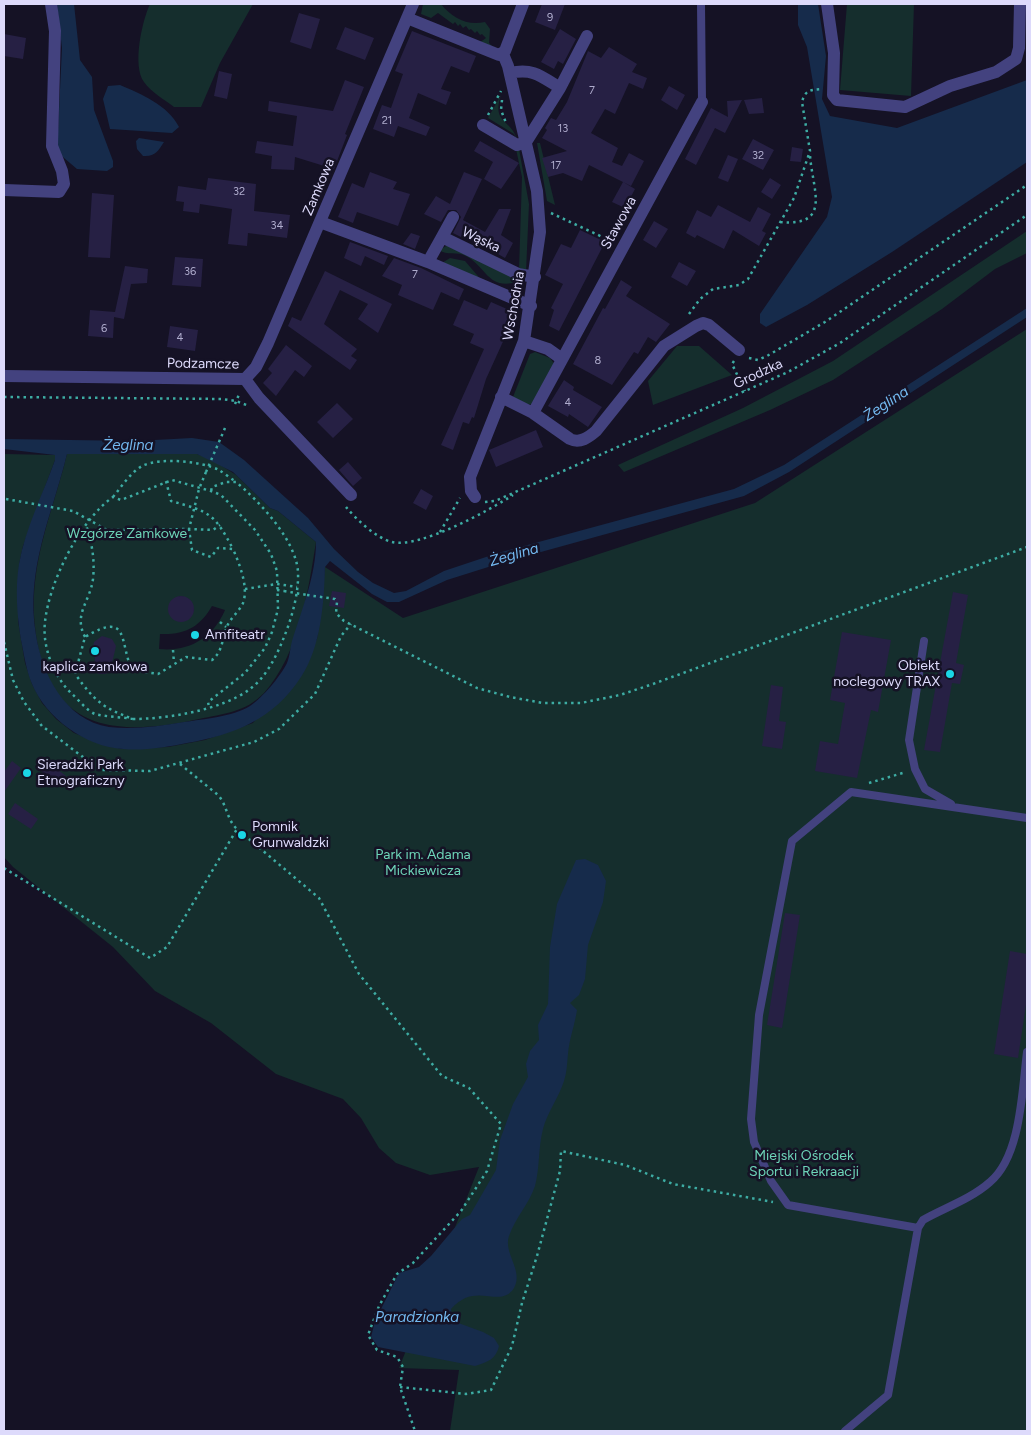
<!DOCTYPE html>
<html>
<head>
<meta charset="utf-8">
<style>
  body { margin:0 }
  #map { position:relative; width:1031px; height:1435px; overflow:hidden; background:#151225; font-family:Figtree,sans-serif }
  canvas { display:block }
  .frame { position:absolute; inset:0; border:5px solid #dddafb; pointer-events:none }
</style>
</head>
<body>
<div id="map">
<canvas width="1031" height="1435"></canvas>
<div class="frame"></div>
</div>
<script>
const ctx = document.querySelector('canvas').getContext('2d');
ctx.lineJoin = 'round';
function fillPath(path, color) {
  ctx.fillStyle = color;
  ctx.fill(path, 'evenodd');
}
function trace(path, color, width, dash) {
  ctx.strokeStyle = color;
  ctx.lineWidth = width;
  ctx.lineCap = dash ? 'butt' : 'round';
  ctx.setLineDash(dash || []);
  ctx.stroke(path);
}
function label(font, color, halo, rows, align = 'center') {
  ctx.font = font + ' Figtree,sans-serif';
  ctx.lineWidth = 5;
  ctx.setLineDash([]);
  ctx.textBaseline = 'middle';
  ctx.strokeStyle = halo;
  ctx.fillStyle = color;
  for (const [text, x, y, turn = 0] of rows) {
    ctx.save();
    ctx.translate(x, y);
    ctx.rotate((+turn || 0) * Math.PI / 180);
    ctx.textAlign = isNaN(turn) ? turn : align;
    if (halo) ctx.strokeText(text, 0, 0);
    ctx.fillText(text, 0, 0);
    ctx.restore();
  }
}
fillPath(new Path2D(`
  M 150,4 L 253,4 L 220,63 L 201,107 L 174,107 C 165,100 151,92 144,82 C 132,66 142,21 150,4 Z
  M 423,4 L 441,4 C 452,18 467,26 485,22 L 490,29 L 489,43 L 494,48 L 479,43 L 486,38 L 482,34 L 480,35 L 477,31 L 475,33 L 471,29 L 469,30 L 466,26 L 463,28 L 460,24 L 458,26 L 455,22 L 453,24 L 438,13 L 431,18 L 421,14 Z
  M 847,4 L 914,4 L 911,96 L 840,90 Z
  M 501,95 C 491,124 512,119 517,140 L 514,134 L 488,118 Z
  M 537,143 L 540,143 L 555,205 L 547,201 Z
  M 516,149 L 519,149 L 529,204 L 526,272 L 519,270 L 522,177 Z
  M 1027,231 L 1027,253 L 995,269 L 942,309 L 833,380 L 770,410 L 624,472 L 618,465 L 743,408 L 833,361 Z
  M 448,245 L 520,281 C 488,292 487,267 466,256 C 457,251 447,256 439,250 Z
  M 450,258 L 465,261 L 483,282 L 442,263 Z
  M 1027,329 L 1027,1431 L 450,1431 L 459,1370 L 399,1368 L 479,1167 L 430,1175 L 396,1163 L 379,1148 L 361,1118 L 343,1099 L 276,1074 L 211,1023 L 155,991 L 113,947 L 13,867 L 4,857 L 4,454 L 55,455 L 55,460 L 23,546 L 19,565 L 18,621 L 25,663 L 32,684 L 42,703 L 56,719 L 74,733 L 105,745 L 122,749 L 168,747 L 205,740 L 253,723 L 317,639 L 325,567 L 403,618 L 755,503 Z
  M 677,346 L 699,346 L 732,375 L 653,405 L 648,381 Z
  M 535,352 L 550,358 L 555,365 L 532,404 L 527,405 L 513,397 L 530,354 Z
  M 67,454 L 197,454 L 211,459 L 236,475 L 270,508 L 278,511 L 316,542 C 308,592 299,654 264,693 C 246,712 223,714 199,719 C 118,737 50,732 36,635 C 26,568 52,516 67,454 ZM 181,596 L 189,599 L 194,610 L 187,620 L 179,621 L 170,614 C 167,605 172,598 181,596 ZM 212,606 L 225,610 C 213,638 189,652 159,649 L 160,634 C 185,635 200,627 212,606 Z`), '#152e2d');
fillPath(new Path2D(`
  M 57,4 L 74,4 L 80,60 L 92,77 L 94,110 L 113,161 L 113,167 L 107,171 L 77,169 L 57,152 L 62,48 Z
  M 798,4 L 818,4 L 826,56 L 822,99 L 830,116 L 897,128 L 1027,80 L 1027,162 L 892,252 L 807,305 L 766,327 L 760,323 L 760,314 L 827,217 L 832,197 L 807,47 L 798,25 Z
  M 120,85 C 141,94 168,105 179,127 L 172,133 L 110,129 L 103,99 L 108,86 Z
  M 139,138 L 164,142 C 158,151 155,157 143,156 L 137,149 L 136,141 Z
  M 1027,308 L 1027,317 L 789,472 L 744,496 L 501,563 L 447,580 L 399,602 L 387,602 L 372,594 L 330,561 L 325,567 C 324,603 321,647 301,677 C 274,719 234,735 187,743 C 167,747 144,751 123,749 C 86,747 46,718 32,684 C 26,670 24,654 21,640 C 17,616 15,588 19,564 C 25,529 43,494 55,460 L 55,455 L 4,449 L 4,439 L 136,441 L 192,438 L 219,442 L 244,460 L 308,518 L 334,549 L 358,572 L 373,583 L 394,593 L 406,591 L 444,571 L 498,553 L 734,489 L 784,465 ZM 67,454 L 197,454 L 233,472 L 270,508 L 278,511 L 316,542 C 316,575 302,609 292,641 C 290,648 290,656 287,663 C 280,677 263,697 250,706 C 232,717 204,719 184,722 C 159,726 134,730 109,727 C 65,720 42,674 36,635 C 25,569 52,516 67,454 Z
  M 585,859 L 598,865 L 606,881 L 603,902 L 588,945 L 585,979 L 579,995 L 570,1003 L 577,1010 C 575,1024 569,1040 568,1054 C 567,1063 567,1072 564,1081 C 559,1097 547,1113 543,1129 C 538,1148 540,1167 535,1186 C 529,1204 515,1218 509,1236 C 503,1253 524,1271 514,1288 C 500,1310 476,1280 451,1309 L 453,1321 L 483,1332 L 494,1338 L 499,1346 C 496,1359 488,1362 475,1366 L 378,1347 L 371,1337 L 375,1321 L 399,1273 L 419,1267 L 431,1256 L 462,1219 L 470,1215 L 496,1170 L 500,1140 L 513,1104 L 528,1077 L 526,1064 L 530,1051 L 539,1040 L 538,1025 L 548,1004 L 550,947 L 557,904 L 576,860 Z`), '#162b4b');
fillPath(new Path2D(`
  M 542,4 L 565,4 L 555,30 L 535,22 Z
  M 299,13 L 320,19 L 311,49 L 290,42 Z
  M 345,27 L 374,38 L 365,60 L 336,49 Z
  M 560,29 L 576,39 L 563,64 L 558,61 L 554,69 L 541,62 Z
  M 412,31 L 476,56 L 469,73 L 451,66 L 441,89 L 451,92 L 446,105 L 418,93 L 409,118 L 430,127 L 426,136 L 398,126 L 394,137 L 373,129 L 382,105 L 391,108 L 403,74 L 395,71 Z
  M 4,34 L 26,38 L 23,59 L 4,56 Z
  M 609,47 L 637,64 L 632,72 L 647,78 L 643,89 L 629,83 L 615,114 L 605,109 L 591,133 L 618,148 L 612,162 L 622,166 L 629,153 L 644,161 L 631,186 L 589,165 L 582,181 L 563,173 L 548,177 L 542,158 L 567,151 L 542,138 L 547,130 L 545,128 L 551,118 L 556,120 L 567,102 L 588,51 L 601,58 Z
  M 219,71 L 232,74 L 227,99 L 214,96 Z
  M 345,80 L 364,87 L 345,134 L 347,135 L 334,169 L 295,157 L 294,170 L 271,169 L 272,156 L 255,153 L 257,141 L 293,146 L 297,116 L 268,111 L 269,101 L 333,111 Z
  M 669,86 L 685,95 L 677,110 L 661,100 Z
  M 762,98 L 764,113 L 749,114 L 744,100 Z
  M 742,100 L 725,133 L 715,128 L 696,165 L 685,159 L 711,108 L 728,117 L 727,101 Z
  M 753,139 L 774,150 L 763,170 L 742,159 Z
  M 480,141 L 519,163 L 501,189 L 484,179 L 493,162 L 474,151 Z
  M 792,147 L 803,149 L 801,162 L 790,161 Z
  M 728,155 L 738,159 L 728,182 L 718,178 Z
  M 370,172 L 397,182 L 393,189 L 410,194 L 398,226 L 357,212 L 353,223 L 338,217 L 352,183 L 364,188 Z
  M 464,172 L 482,179 L 463,220 L 485,232 L 499,209 L 511,209 L 501,235 L 513,243 L 505,258 L 463,234 L 461,237 L 453,233 L 461,217 L 456,210 L 448,210 L 441,222 L 424,214 L 436,196 L 450,204 Z
  M 208,178 L 256,184 L 254,211 L 290,215 L 287,238 L 248,233 L 247,246 L 228,244 L 232,209 L 200,204 L 199,213 L 183,211 L 184,202 L 176,201 L 178,186 L 206,190 Z
  M 770,178 L 781,185 L 772,199 L 761,192 Z
  M 623,182 L 635,189 L 625,208 L 612,202 Z
  M 92,193 L 114,195 L 110,258 L 88,257 Z
  M 718,205 L 750,222 L 758,207 L 771,214 L 762,231 L 766,233 L 759,246 L 733,230 L 724,249 L 697,235 L 695,238 L 686,233 L 697,210 L 711,217 Z
  M 654,221 L 668,229 L 656,248 L 643,240 Z
  M 580,230 L 603,241 L 604,244 L 559,331 L 549,326 L 554,310 L 551,308 L 563,284 L 545,275 L 561,244 L 571,248 Z
  M 411,233 L 420,236 L 415,249 L 403,244 Z
  M 350,242 L 388,256 L 384,265 L 365,256 L 361,266 L 344,258 Z
  M 175,257 L 203,259 L 201,287 L 172,285 Z
  M 394,258 L 421,268 L 464,289 L 459,300 L 441,292 L 433,310 L 398,295 L 402,285 L 382,276 Z
  M 679,262 L 696,271 L 687,286 L 671,277 Z
  M 125,266 L 148,269 L 147,283 L 131,284 L 124,319 L 114,317 L 113,338 L 88,336 L 90,310 L 115,312 Z
  M 325,271 L 392,304 L 378,333 L 358,319 L 368,304 L 340,290 L 324,324 L 357,349 L 351,356 L 357,360 L 350,370 L 288,326 L 292,317 L 301,321 Z
  M 621,280 L 632,287 L 626,296 L 670,324 L 656,342 L 648,337 L 638,354 L 634,352 L 612,385 L 573,364 L 603,308 L 605,309 Z
  M 464,300 L 487,310 L 491,302 L 516,313 L 486,379 L 474,418 L 472,417 L 469,424 L 463,422 L 453,450 L 441,445 L 484,349 L 470,343 L 474,334 L 453,325 Z
  M 170,326 L 198,330 L 195,351 L 167,347 Z
  M 286,345 L 312,366 L 304,377 L 295,370 L 276,396 L 263,383 L 272,373 L 268,369 Z
  M 564,380 L 574,387 L 573,390 L 602,407 L 588,427 L 569,414 L 568,417 L 548,406 Z
  M 337,403 L 353,419 L 333,438 L 317,422 Z
  M 536,430 L 543,447 L 496,467 L 489,450 Z
  M 348,462 L 362,478 L 353,486 L 339,470 Z
  M 421,489 L 433,496 L 426,510 L 413,503 Z
  M 332,591 L 346,593 L 344,608 L 329,606 Z
  M 953,592 L 968,595 L 956,663 L 964,665 L 960,684 L 952,683 L 940,752 L 924,750 Z
  M168 609a13 13 0 1 1 26 0a13 13 0 1 1-26 0Z
  M 842,632 L 891,640 L 878,712 L 871,710 L 857,778 L 815,771 L 820,741 L 838,744 L 845,703 L 830,700 Z
  M 102,636 L 112,639 L 116,646 L 110,672 L 105,674 L 98,674 L 94,668 L 95,658 L 92,652 L 94,642 Z
  M 771,685 L 783,687 L 779,721 L 786,722 L 782,749 L 762,746 Z
  M 45,760 L 66,776 L 59,785 L 38,769 Z
  M 12,761 L 21,768 L 4,792 L 4,772 Z
  M 15,803 L 38,819 L 31,829 L 8,814 Z
  M 785,913 L 800,915 L 782,1028 L 767,1025 Z
  M 1010,951 L 1027,954 L 1027,998 L 1018,1058 L 994,1054 Z`), '#262044');
trace(new Path2D(`
  M 502,100 L 501,110 L 506,123
  M 488,115 L 501,91
  M 551,213 L 611,241
  M 780,222 C 833,227 812,189 810,155
  M 689,314 L 700,299 L 713,289 L 739,285 L 748,279 L 794,198 L 810,151 L 802,102 C 805,90 810,90 822,89
  M 749,358 L 758,360 L 767,356 L 825,322 L 1027,185
  M 734,361 L 732,364 L 745,391
  M 4,397 L 222,399 L 236,401 L 249,406
  M 235,404 L 240,392
  M 206,472 L 199,489 L 189,529 L 213,530 L 220,525
  M 166,481 L 171,501 C 210,512 214,513 233,549
  M 113,497 C 122,486 130,473 142,466 C 160,457 201,461 219,470 C 224,473 230,478 235,481
  M 6,499 L 73,511 L 107,530 L 189,529 L 192,550 L 211,557 L 218,548 L 233,549 C 239,563 249,587 243,603 C 239,612 229,619 226,629 C 222,641 222,652 212,660 L 186,657 L 158,674 L 132,670 C 119,642 130,610 85,637 L 75,674 C 95,701 101,707 133,719 C 121,717 107,717 95,714 C 87,711 79,700 72,694 C 54,677 42,647 45,622 C 49,582 80,520 113,497 L 121,500 L 172,480 L 211,491 L 221,495 L 255,530 L 271,554 L 277,571 L 278,609 L 272,632 L 265,648 L 245,673 L 208,702 L 209,707
  M 485,502 L 495,501 L 788,372 L 840,343 L 1027,215
  M 346,507 C 357,520 376,538 392,542 C 419,549 490,510 513,495
  M 440,532 L 460,498
  M 245,589 L 277,584 L 297,587
  M 277,590 L 284,591
  M 307,595 L 335,599 L 337,602 L 336,613 L 344,621 L 477,688 L 510,697 L 543,703 L 581,703 L 620,695 L 653,684 L 1027,547
  M 220,622 L 226,627
  M 85,637 C 73,614 90,602 93,579 C 95,560 92,543 86,525
  M 4,642 L 13,680 L 24,702 L 42,726 L 100,770 L 150,771 L 254,742 L 279,729 L 315,694 L 341,636 L 351,624
  M 173,650 L 174,663
  M 133,719 C 167,719 222,710 250,689 C 265,678 275,659 282,642 C 291,621 299,594 298,572 C 296,540 259,501 236,482 L 226,482 L 212,487 L 211,491
  M 180,764 L 218,795 C 227,805 227,820 237,829
  M 869,783 L 906,772
  M 4,868 L 150,958 L 167,947 L 237,829 L 319,898 L 359,974 L 442,1076 L 469,1088 L 501,1124 L 487,1171 L 461,1211 L 413,1263 L 397,1274 L 379,1306 L 368,1335 L 377,1350 L 397,1357 L 403,1367 L 400,1387 L 415,1431
  M 400,1387 L 466,1394 L 491,1390 L 512,1346 L 522,1303 L 537,1256 L 560,1171 L 561,1151 L 625,1165 L 673,1184 L 773,1202`), '#3daca3', 2.5, [2.5, 4]);
trace(new Path2D(`
  M 701,4 L 702,102
  M 924,641 L 909,740 L 915,769 L 925,789 L 951,804
  M 1027,818 L 851,792 L 792,841 L 759,1015 L 751,1119 L 754,1142 L 771,1181 L 788,1205 L 918,1228 L 923,1220 C 944,1208 971,1199 990,1182 C 1021,1156 1022,1091 1027,1052
  M 845,1431 L 888,1395 L 918,1228`), '#43427f', 8);
trace(new Path2D(`
  M 827,4 L 834,53 L 833,95 L 837,100 L 905,107 L 950,86 L 996,72 L 1016,59 L 1019,48 L 1020,4
  M 407,18 L 499,55 L 505,51 L 523,4
  M 510,73 C 533,68 541,76 560,88
  M 483,125 L 517,145 L 526,142 L 560,88 L 587,36
  M 4,190 L 59,192 L 64,184 L 62,171 L 52,146 L 55,31 L 51,4
  M 320,222 L 428,262
  M 442,237 L 453,217
  M 531,306 L 428,262 L 442,237 L 518,274 L 535,277
  M 524,341 L 548,349 L 562,359
  M 4,376 L 245,379
  M 245,379 L 256,367 L 268,343 L 413,4
  M 245,379 L 259,398 L 351,495
  M 501,397 L 533,413 L 702,102
  M 533,413 L 570,439 C 580,444 589,437 596,431 L 664,346 L 696,326 L 703,323 L 709,325 L 739,350
  M 475,497 L 471,491 L 470,477 L 524,341 L 540,232 L 537,191 L 508,66 L 503,54`), '#43427f', 12);
trace(new Path2D(`
  M 206,472 L 225,428
  M 284,591 L 307,595`), '#3daca3', 2.5, [2.5, 4]);
for (const [x, y, r, color] of [
  [195,635,5,"#1ad6e6"],
  [95,651,5,"#1ad6e6"],
  [950,674,5,"#1ad6e6"],
  [27,773,5,"#1ad6e6"],
  [242,835,5,"#1ad6e6"]
]) {
  const dot = new Path2D();
  dot.arc(x, y, r, 0, 2 * Math.PI);
  ctx.fillStyle = color;
  ctx.fill(dot);
  trace(dot, '#151225', 2);
}
label('11px', '#afaccd', null, [
  ["9",550,18],
  ["7",592,91],
  ["21",387,121],
  ["13",563,129],
  ["32",758,156],
  ["17",556,166],
  ["32",239,192],
  ["34",277,226],
  ["36",190,272],
  ["7",415,275],
  ["6",104,329],
  ["4",180,338],
  ["8",598,361],
  ["4",568,403]
]);
label('14px', '#dddafb', '#151225', [
  ["Zamkowa",319,187,-67],
  ["Stawowa",619,223,-61],
  ["Wąska",481,240,26],
  ["Wschodnia",514,306,-80],
  ["Podzamcze",203,364,1],
  ["Grodzka",758,374,-25]
]);
label('14px', '#6dd4b8', '#151225', [
  ["Wzgórze Zamkowe",127,534],
  ["Park im. Adama",423,855],
  ["Mickiewicza",423,871],
  ["Miejski Ośrodek",804,1156],
  ["Sportu i Rekraacji",804,1172]
]);
label('14px', '#dddafb', '#151225', [
  ["Amfiteatr",205,635],
  ["Obiekt",940,666,"right"],
  ["noclegowy TRAX",940,682,"right"],
  ["kaplica zamkowa",95,667,"center"],
  ["Sieradzki Park",37,765],
  ["Etnograficzny",37,781],
  ["Pomnik",252,827],
  ["Grunwaldzki",252,843]
], 'left');
label('italic 15px', '#73b9f0', '#151225', [
  ["Żeglina",886,404,-33],
  ["Żeglina",128,446],
  ["Żeglina",514,555,-16],
  ["Paradzionka",417,1318]
]);
</script>
</body>
</html>
